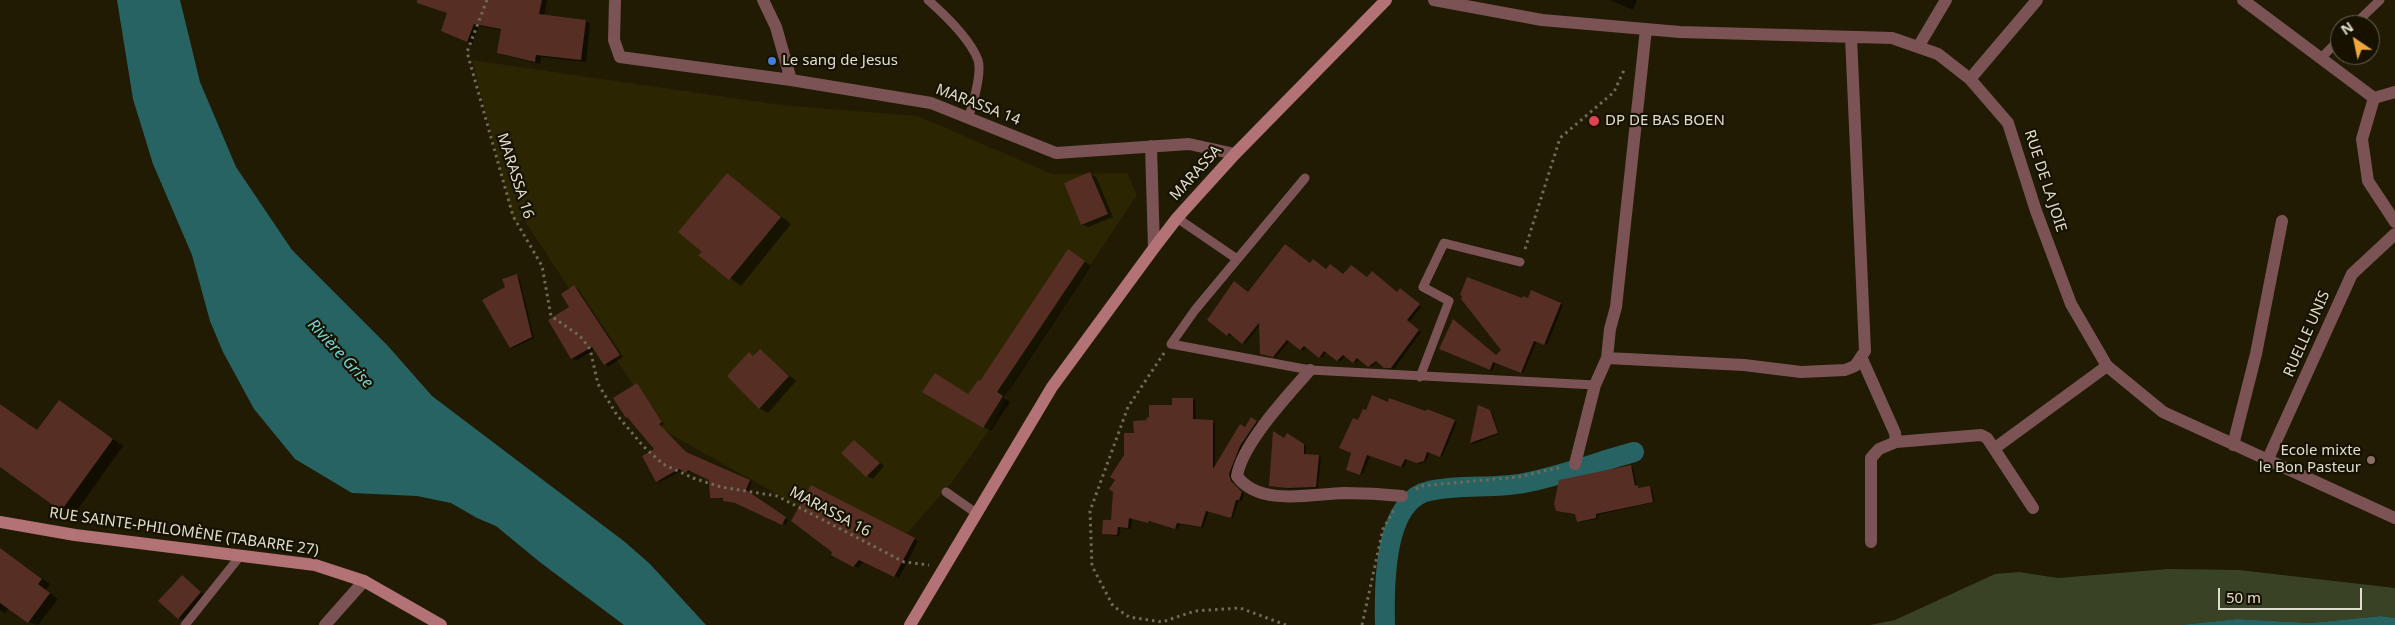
<!DOCTYPE html>
<html>
<head>
<meta charset="utf-8">
<style>
  body { margin:0 }
  #map { position:relative; width:2395px; height:625px; overflow:hidden; background:#201b02; font-family:"Noto Sans",sans-serif }
  canvas { display:block }
  .north { position:absolute; left:2330px; top:15px; width:50px; height:50px; box-sizing:border-box; background:#171200; border:1px solid #676352; border-radius:50%; rotate:326deg; font-size:14px; font-weight:700; line-height:20px; text-align:center; color:#e0ddce }
  .north::after { content:''; display:block; margin:auto; width:18px; height:22px; background:#efa73e; clip-path:polygon(50% 0,100% 100%,50% 72%,0 100%) }
  .scale { position:absolute; left:2218px; top:588px; width:144px; height:22px; box-sizing:border-box; border:2px solid #e0ddce; border-top:0; padding-left:6px; font-size:15px; line-height:18px; white-space:nowrap; color:#e0ddce; -webkit-text-stroke:4px #171200; paint-order:stroke }
</style>
</head>
<body>
<div id="map">
<canvas width="2395" height="625"></canvas>
<div class="north">N</div>
<div class="scale">50 m</div>
</div>
<script>
const ctx = document.querySelector('canvas').getContext('2d');
ctx.lineJoin = 'round';
function fillPath(path, color) {
  ctx.fillStyle = color;
  ctx.fill(path, 'evenodd');
}
function trace(path, color, width, dash) {
  ctx.strokeStyle = color;
  ctx.lineWidth = width;
  ctx.lineCap = dash ? 'butt' : 'round';
  ctx.setLineDash(dash || []);
  ctx.stroke(path);
}
function label(font, color, halo, rows, align = 'center') {
  ctx.font = font + ' "Noto Sans",sans-serif';
  ctx.lineWidth = 4.5;
  ctx.setLineDash([]);
  ctx.textBaseline = 'middle';
  ctx.strokeStyle = halo;
  ctx.fillStyle = color;
  for (const [text, x, y, turn = 0] of rows) {
    ctx.save();
    ctx.translate(x, y);
    ctx.rotate((+turn || 0) * Math.PI / 180);
    ctx.textAlign = isNaN(turn) ? turn : align;
    if (halo) ctx.strokeText(text, 0, 0);
    ctx.fillText(text, 0, 0);
    ctx.restore();
  }
}
fillPath(new Path2D(`
  M 472,60 L 781,105 L 918,116 L 1052,174 L 1127,173 L 1137,195 L 1013,382 L 994,423 L 953,481 L 887,556 L 663,430 L 524,220 L 514,222 Z`), '#2b2502');
fillPath(new Path2D(`
  M 2168,569 L 2239,570 L 2395,588 L 2395,618 L 2381,616 L 2310,623 L 2237,619 L 2180,625 L 1870,625 L 1895,620 L 1995,574 L 2019,572 L 2058,578 Z`), '#3a4226');
fillPath(new Path2D(`
  M 117,0 L 180,0 L 200,82 L 236,167 L 292,250 L 388,346 L 432,396 L 625,542 L 650,564 L 706,625 L 624,625 L 541,563 L 496,526 L 477,518 L 451,503 L 417,496 L 352,493 L 295,459 L 254,409 L 223,352 L 210,321 L 192,255 L 153,164 L 133,99 Z
  M 2381,616 L 2395,618 L 2395,625 L 2180,625 L 2237,619 L 2310,623 Z`), '#286364');
fillPath(new Path2D(`
  M 442,0 L 547,0 L 544,16 L 586,21 L 590,24 L 586,62 L 541,57 L 540,64 L 503,55 L 498,52 L 502,30 L 479,26 L 472,44 L 447,33 L 448,13 L 440,10 Z
  M 1610,0 L 1637,0 L 1633,10 Z
  M 1090,174 L 1096,177 L 1113,217 L 1088,227 L 1082,224 Z
  M 727,175 L 791,224 L 741,286 L 700,255 L 703,251 Z
  M 1076,255 L 1091,266 L 1004,398 L 1010,402 L 991,431 L 924,391 L 969,396 L 981,383 Z
  M 1311,265 L 1343,276 L 1368,279 L 1398,293 L 1402,291 L 1421,307 L 1409,322 L 1421,332 L 1394,369 L 1388,368 L 1378,361 L 1371,367 L 1360,358 L 1356,363 L 1346,355 L 1340,362 L 1327,351 L 1322,358 L 1306,347 L 1303,351 L 1290,340 L 1276,357 L 1264,355 L 1261,354 L 1260,325 L 1245,344 L 1232,334 L 1230,336 L 1227,335 L 1248,293 Z
  M 517,276 L 519,277 L 534,338 L 513,348 L 511,347 L 506,288 Z
  M 574,287 L 578,289 L 623,357 L 608,367 L 595,349 L 576,361 L 572,358 Z
  M 1531,292 L 1563,305 L 1547,345 L 1537,341 L 1523,373 L 1496,362 L 1492,371 L 1442,350 L 1496,357 L 1503,350 L 1522,300 L 1528,299 Z
  M 760,351 L 796,381 L 768,413 L 759,408 L 754,357 Z
  M 637,384 L 664,424 L 660,426 L 688,455 L 752,482 L 748,492 L 788,520 L 786,525 L 739,504 L 727,502 L 724,499 L 711,497 L 711,480 L 691,470 L 689,473 L 683,470 L 660,482 L 657,481 L 656,449 L 627,417 Z
  M 1192,399 L 1195,400 L 1196,420 L 1215,423 L 1215,468 L 1252,419 L 1258,423 L 1231,476 L 1233,484 L 1244,494 L 1242,501 L 1239,500 L 1233,518 L 1209,511 L 1203,528 L 1180,524 L 1178,529 L 1151,521 L 1150,523 L 1132,518 L 1131,529 L 1120,528 L 1119,536 L 1103,534 L 1113,522 L 1117,479 L 1135,434 L 1148,422 L 1173,406 Z
  M 59,401 L 123,446 L 73,516 L 1,466 L 0,468 L 0,404 L 38,431 Z
  M 1389,404 L 1457,422 L 1442,457 L 1430,452 L 1426,461 L 1420,464 L 1407,459 L 1404,468 L 1370,456 L 1362,475 L 1349,471 L 1359,422 L 1367,412 Z
  M 1479,406 L 1492,412 L 1499,434 L 1473,444 L 1471,443 Z
  M 1287,435 L 1306,446 L 1306,455 L 1321,457 L 1318,488 L 1290,489 L 1270,485 Z
  M 855,441 L 884,466 L 873,479 L 867,476 Z
  M 1630,466 L 1633,468 L 1637,487 L 1640,489 L 1652,489 L 1655,502 L 1597,515 L 1598,519 L 1578,522 Z
  M 811,487 L 918,541 L 899,578 L 864,561 L 858,568 L 832,555 L 834,552 Z
  M 6,553 L 50,584 L 46,590 L 58,599 L 38,625 L 28,622 L 9,608 L 5,613 L 0,610 L 0,561 Z
  M 182,577 L 206,596 L 184,621 L 179,618 Z`), '#0007');
trace(new Path2D(`
  M 1385,625 C 1384,588 1383,501 1429,491 C 1460,484 1493,489 1524,483 C 1561,476 1597,462 1634,452`), '#286364', 20);
fillPath(new Path2D(`
  M 417,0 L 542,0 L 539,14 L 586,20 L 581,60 L 536,55 L 535,62 L 497,53 L 501,29 L 474,24 L 467,42 L 441,31 L 447,13 L 417,3 Z
  M 1090,172 L 1108,214 L 1081,225 L 1064,183 Z
  M 727,173 L 781,217 L 729,280 L 698,255 L 702,252 L 678,232 Z
  M 1285,244 L 1310,263 L 1313,259 L 1326,269 L 1330,264 L 1343,274 L 1351,265 L 1367,277 L 1372,271 L 1397,292 L 1400,288 L 1420,304 L 1407,320 L 1419,330 L 1391,368 L 1384,368 L 1376,361 L 1368,367 L 1357,358 L 1353,363 L 1343,355 L 1337,361 L 1324,351 L 1319,358 L 1304,346 L 1300,350 L 1287,340 L 1273,357 L 1260,354 L 1259,323 L 1242,344 L 1229,333 L 1227,336 L 1207,320 L 1234,281 L 1248,292 Z
  M 1068,249 L 1085,261 L 997,392 L 1003,396 L 983,428 L 922,392 L 935,373 L 968,394 L 978,380 L 980,381 Z
  M 517,274 L 532,337 L 510,348 L 482,300 L 505,287 L 502,279 Z
  M 1467,277 L 1522,298 L 1523,296 L 1528,298 L 1531,290 L 1561,303 L 1544,345 L 1534,341 L 1521,373 L 1493,362 L 1490,370 L 1439,349 L 1453,319 L 1496,355 L 1501,350 L 1461,299 L 1462,296 L 1460,295 Z
  M 574,285 L 620,355 L 604,365 L 592,347 L 571,359 L 548,320 L 569,307 L 561,294 Z
  M 760,349 L 789,376 L 759,409 L 727,376 L 749,352 L 753,356 Z
  M 637,383 L 662,422 L 659,424 L 686,452 L 750,480 L 746,490 L 786,517 L 782,525 L 735,503 L 723,501 L 723,498 L 710,498 L 709,480 L 688,470 L 686,473 L 679,469 L 656,482 L 642,456 L 654,449 L 627,417 L 626,418 L 613,398 Z
  M 1372,395 L 1388,402 L 1389,398 L 1426,411 L 1427,409 L 1455,420 L 1440,457 L 1427,452 L 1424,461 L 1417,463 L 1405,459 L 1401,467 L 1367,455 L 1360,475 L 1346,470 L 1351,453 L 1339,448 L 1353,418 L 1358,420 L 1363,409 L 1366,410 Z
  M 1172,398 L 1193,398 L 1193,419 L 1213,420 L 1213,469 L 1240,424 L 1245,427 L 1251,417 L 1257,421 L 1240,446 L 1229,474 L 1231,481 L 1242,492 L 1239,500 L 1236,500 L 1231,518 L 1206,511 L 1201,527 L 1177,523 L 1175,529 L 1149,521 L 1148,523 L 1129,518 L 1128,528 L 1118,527 L 1117,535 L 1102,534 L 1103,520 L 1111,520 L 1113,492 L 1109,489 L 1115,480 L 1110,477 L 1124,455 L 1124,433 L 1134,433 L 1133,421 L 1147,420 L 1146,418 L 1149,417 L 1149,405 L 1172,405 Z
  M 59,400 L 113,439 L 61,511 L 0,467 L 0,404 L 37,430 Z
  M 1478,405 L 1490,410 L 1498,433 L 1470,443 Z
  M 1273,431 L 1284,438 L 1287,433 L 1304,444 L 1304,454 L 1319,455 L 1316,487 L 1287,488 L 1269,486 Z
  M 854,440 L 880,463 L 866,477 L 841,453 Z
  M 1631,465 L 1635,486 L 1638,485 L 1638,488 L 1650,486 L 1653,502 L 1596,514 L 1596,518 L 1577,522 L 1575,514 L 1556,511 L 1554,504 L 1559,480 Z
  M 811,485 L 915,538 L 894,577 L 859,560 L 853,567 L 831,555 L 832,552 L 791,521 Z
  M 0,548 L 42,579 L 38,584 L 50,593 L 28,623 L 0,603 Z
  M 182,575 L 201,592 L 178,619 L 158,601 Z`), '#562e23');
trace(new Path2D(`
  M 487,0 L 467,52 L 513,216 L 542,266 L 551,316 L 580,336 L 590,349 L 598,384 L 617,415 L 643,446 L 663,464 L 693,478 L 721,487 L 777,496 L 904,562 L 929,565
  M 1525,249 L 1560,138 L 1614,92 L 1625,68
  M 1164,353 L 1128,407 L 1090,511 L 1092,566 L 1113,606 L 1129,617 L 1162,622 L 1195,611 L 1240,608 L 1286,625
  M 1416,489 L 1420,486 L 1518,477 L 1562,467
  M 1362,625 L 1383,529 L 1394,510`), '#6f6b56', 3, [2.5, 4]);
trace(new Path2D(`
  M 928,0 C 945,15 970,39 978,60 C 982,72 973,106 968,117
  M 2354,25 L 2380,0
  M 2320,59 L 2340,39
  M 1305,178 L 1195,310 L 1171,344 L 1310,370 L 1595,385
  M 1177,218 L 1237,259
  M 1420,377 L 1449,301 L 1423,287 L 1444,243 L 1520,262
  M 946,492 L 976,513
  M 185,625 L 241,555`), '#7b5354', 9);
trace(new Path2D(`
  M 615,0 L 614,40 L 620,57 L 791,80
  M 763,0 L 776,27 L 791,80 L 931,103 L 1056,153 L 1189,144 L 1235,154
  M 1434,0 L 1542,20 L 1680,32 L 1892,38 L 1938,54 L 1970,79 L 2008,123 L 2036,211 L 2071,304 L 2107,366 L 2163,412 L 2395,518
  M 2243,0 L 2374,98
  M 1646,29 L 1616,307 L 1610,329 L 1607,358 L 1744,365 L 1801,372 L 1845,370 L 1855,366 L 1865,351 L 1851,37
  M 1918,47 L 1946,0
  M 1970,79 L 2037,0
  M 2374,98 L 2362,139 L 2368,181 L 2395,222
  M 2374,98 L 2395,92
  M 1151,146 L 1154,248
  M 1862,359 L 1895,433 L 1896,442 L 1879,449 L 1871,458 L 1871,542
  M 1310,370 C 1288,395 1242,444 1237,476 C 1259,507 1311,494 1344,493 C 1364,493 1383,494 1402,496
  M 1896,442 L 1981,435 L 1987,438 L 2033,508
  M 2233,445 L 2256,354 L 2282,221
  M 1995,448 L 2107,366
  M 2267,461 L 2352,274 L 2395,234
  M 1575,464 L 1595,385 L 1607,358
  M 325,625 L 364,581`), '#7b5354', 12);
trace(new Path2D(`
  M 0,522 L 75,535 L 315,565 L 364,581 L 441,625
  M 910,625 L 1052,387 L 1154,248 L 1177,218 L 1235,154 L 1386,0`), '#b37275', 12);
for (const [x, y, r, color] of [
  [772,61,5,"#3f7fe0"],
  [1594,121,6,"#e0444e"],
  [2371,460,5,"#8d6e63"]
]) {
  const dot = new Path2D();
  dot.arc(x, y, r, 0, 2 * Math.PI);
  ctx.fillStyle = color;
  ctx.fill(dot);
  trace(dot, '#171200', 2);
}
label('15px', '#e0ddce', '#171200', [
  ["Le sang de Jesus",782,61],
  ["DP DE BAS BOEN",1605,121],
  ["Ecole mixte",2361,451,"right"],
  ["le Bon Pasteur",2361,468,"right"]
], 'left');
label('15px', '#e0ddce', '#171200', [
  ["MARASSA 14",978,105,21],
  ["MARASSA",1196,173,-48],
  ["MARASSA 16",515,176,72],
  ["RUE DE LA JOIE",2045,181,72],
  ["RUELLE UNIS",2307,334,-66],
  ["MARASSA 16",830,512,28],
  ["RUE SAINTE-PHILOMÈNE (TABARRE 27)",184,532,8]
]);
label('italic 16px', '#74d4d5', '#171200', [
  ["Rivière Grise",340,354,47]
]);
</script>
</body>
</html>
